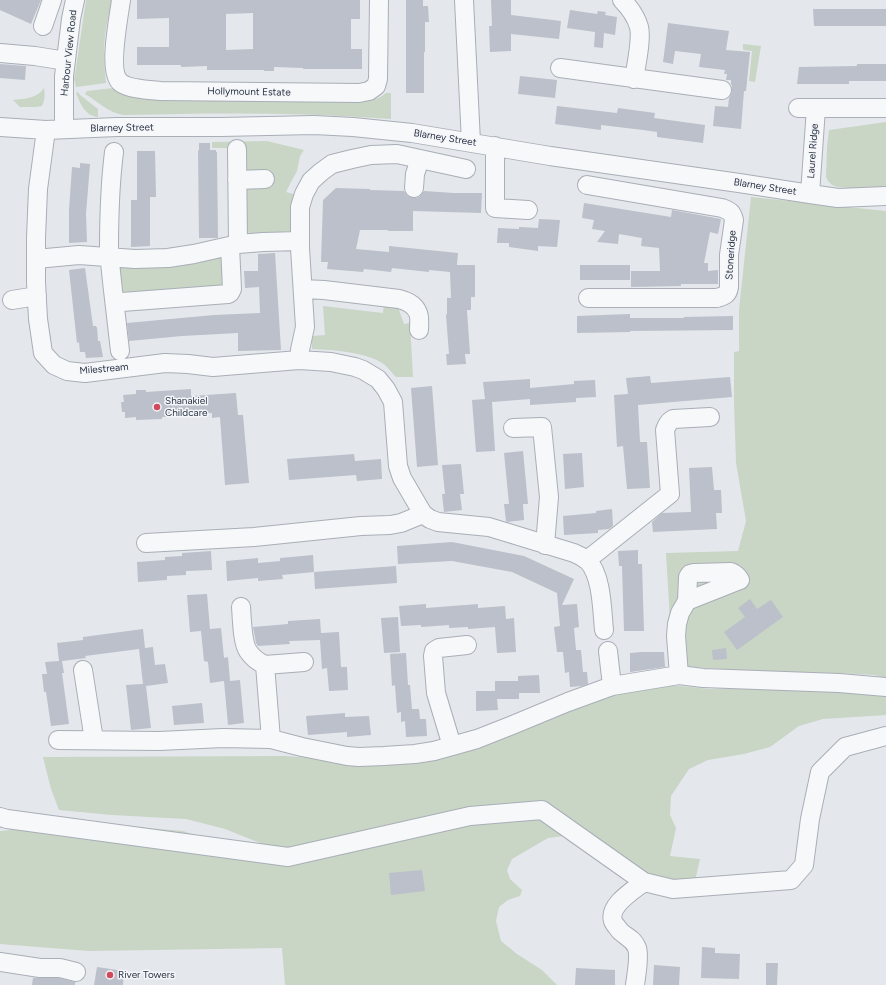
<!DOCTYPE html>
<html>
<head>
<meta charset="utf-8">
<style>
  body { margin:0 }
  canvas { display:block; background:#e4e7ec }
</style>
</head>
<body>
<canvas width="886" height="985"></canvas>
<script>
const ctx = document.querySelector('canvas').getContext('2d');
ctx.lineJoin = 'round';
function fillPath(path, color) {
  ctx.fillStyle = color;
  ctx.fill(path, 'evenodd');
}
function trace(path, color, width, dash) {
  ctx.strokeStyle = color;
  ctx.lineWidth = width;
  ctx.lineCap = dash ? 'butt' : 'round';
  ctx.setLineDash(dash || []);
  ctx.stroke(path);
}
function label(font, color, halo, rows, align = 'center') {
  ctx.font = font + ' Figtree,sans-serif';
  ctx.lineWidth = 3;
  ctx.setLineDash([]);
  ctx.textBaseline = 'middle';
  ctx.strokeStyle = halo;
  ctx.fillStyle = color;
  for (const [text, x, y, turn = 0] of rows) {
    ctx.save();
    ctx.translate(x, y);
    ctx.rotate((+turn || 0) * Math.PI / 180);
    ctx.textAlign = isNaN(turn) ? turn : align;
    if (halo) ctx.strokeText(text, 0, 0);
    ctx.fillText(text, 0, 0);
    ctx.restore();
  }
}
fillPath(new Path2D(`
  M 86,0 L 113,0 C 107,17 104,36 104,54 C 104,63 105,73 106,83 L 76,87 L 74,79 L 76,68 Z
  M 743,44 L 761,46 L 755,82 L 749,81 L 752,51 L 744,50 L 743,49 Z
  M 44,88 C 45,94 45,100 42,106 L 36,107 L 20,107 L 13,100 C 24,99 38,98 44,88 Z
  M 113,88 L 116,91 L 124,93 L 366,100 C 375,99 379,99 386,93 L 391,93 L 391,119 C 302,112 213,113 124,115 C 110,114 97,101 85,94 L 87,91 Z
  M 78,92 L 80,95 L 98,109 L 98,117 C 85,116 80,103 76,93 Z
  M 886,122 L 886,187 L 862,189 L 837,187 L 832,185 L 828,181 L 826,177 L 827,147 L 829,130 Z
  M 267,141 L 304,150 L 300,156 L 297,171 L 291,182 L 286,192 L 297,195 L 291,232 L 286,235 L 286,232 L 249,233 L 247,231 L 244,231 L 246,189 L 248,188 L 247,171 L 245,169 L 243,145 L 229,145 L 228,148 L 212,148 L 212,142 Z
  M 751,197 L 886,211 L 886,678 L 874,675 L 837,673 L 770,672 L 693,667 L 673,670 L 666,553 L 738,551 L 746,521 L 736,463 L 734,402 L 734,352 L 739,351 L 739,310 Z
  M 222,257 L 225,286 L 125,296 L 119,291 L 120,264 Z
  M 384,303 L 398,307 L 404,324 L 410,323 L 413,377 L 396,377 C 392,373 389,369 385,365 C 368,352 333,350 312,349 L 312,336 L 325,335 L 323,306 L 383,313 Z
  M 670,685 L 710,689 L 795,687 L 886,695 L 886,715 L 823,719 L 799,726 L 770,747 L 744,754 L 708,760 L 689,769 L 671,796 L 670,815 L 676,828 L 670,856 L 700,859 L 694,885 L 648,877 L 564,836 L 548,838 L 512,859 L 507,870 L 510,879 L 522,890 L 520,896 L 508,900 L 499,907 L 496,921 L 501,941 L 517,954 L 542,970 L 557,985 L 285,985 L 282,948 L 89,951 L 0,944 L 0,831 L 89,823 L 183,831 L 201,837 L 265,845 L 225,829 L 186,819 L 112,815 L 59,810 L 51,789 L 43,757 L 285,756 L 343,760 L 381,762 L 603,697 Z`), '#c9d6c5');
fillPath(new Path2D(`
  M 0,0 L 41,0 L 31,24 L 0,10 Z
  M 137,0 L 360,0 L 360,19 L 351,19 L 351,49 L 362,49 L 362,69 L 303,69 L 303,68 L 274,67 L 274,71 L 264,71 L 264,70 L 207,70 L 207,66 L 181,67 L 181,65 L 137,65 L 137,47 L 169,47 L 169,18 L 137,19 ZM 253,13 L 253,49 L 226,50 L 226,14 Z
  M 406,0 L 423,0 L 423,6 L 428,6 L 429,22 L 425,22 L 425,52 L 424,52 L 424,93 L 406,93 Z
  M 491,0 L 511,0 L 511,15 L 561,21 L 559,39 L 511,34 L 511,51 L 490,52 L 489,26 L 492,26 Z
  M 813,9 L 886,9 L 886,26 L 814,26 Z
  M 570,10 L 597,14 L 598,11 L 606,12 L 605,15 L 617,17 L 615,35 L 604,33 L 603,48 L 594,47 L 595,32 L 567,28 Z
  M 668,23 L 729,31 L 726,50 L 750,52 L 746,91 L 744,91 L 741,129 L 713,126 L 715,106 L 728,107 L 729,98 L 732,92 L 732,86 L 731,84 L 731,80 L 726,80 L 727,74 L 724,74 L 725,70 L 699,67 L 701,54 L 675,51 L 673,64 L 663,62 Z
  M 0,64 L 26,66 L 25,80 L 0,78 Z
  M 857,64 L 886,64 L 886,81 L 849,81 L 849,84 L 797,84 L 799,67 L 857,66 Z
  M 520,76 L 557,80 L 555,98 L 518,94 Z
  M 557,106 L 617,113 L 618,108 L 655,113 L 654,118 L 705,125 L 703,143 L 657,137 L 657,132 L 643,130 L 601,125 L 601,130 L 555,124 Z
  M 199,143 L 210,143 L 210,150 L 216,150 L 216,152 L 217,152 L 218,238 L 199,238 L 198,151 L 199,150 Z
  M 137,151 L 155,151 L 156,197 L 150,197 L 150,246 L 131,247 L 131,200 L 137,200 Z
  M 80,163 L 90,164 L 86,214 L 87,242 L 69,243 L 69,210 L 72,167 L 80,168 Z
  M 336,188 L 370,189 L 370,190 L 404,191 L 408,196 L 414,198 L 419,197 L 422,194 L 424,191 L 454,193 L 482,193 L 481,213 L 413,211 L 413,231 L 388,231 L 388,230 L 360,230 L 356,249 L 389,252 L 389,246 L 458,253 L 457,265 L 475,265 L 475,297 L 471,297 L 471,310 L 467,310 L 470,354 L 465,354 L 466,364 L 447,365 L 446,354 L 449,354 L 446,315 L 447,314 L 447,298 L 451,298 L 450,272 L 429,270 L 429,272 L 392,268 L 391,272 L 364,269 L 363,272 L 327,269 L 328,262 L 321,262 L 323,200 Z
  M 584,203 L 671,217 L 672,210 L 721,219 L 718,234 L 710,232 L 704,263 L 708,263 L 708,271 L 718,270 L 718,284 L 681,284 L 681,286 L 631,287 L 631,271 L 660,271 L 659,248 L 641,246 L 642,238 L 619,234 L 618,244 L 597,242 L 605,231 L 592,229 L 594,220 L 582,218 Z
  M 539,219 L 560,220 L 557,247 L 538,246 L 538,251 L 509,247 L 509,243 L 497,243 L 498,228 L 519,229 L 519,227 L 538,228 Z
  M 275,253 L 281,350 L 238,351 L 238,333 L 182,336 L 129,341 L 127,323 L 214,315 L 260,313 L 259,287 L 245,288 L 244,271 L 258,271 L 258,254 Z
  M 580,265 L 630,265 L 630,280 L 580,280 Z
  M 85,268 L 93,326 L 96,326 L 96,327 L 97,327 L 98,341 L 100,341 L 103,357 L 86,358 L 85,352 L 80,352 L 79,342 L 77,343 L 69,270 Z
  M 630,314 L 630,318 L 684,318 L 684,317 L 733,316 L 733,330 L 630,331 L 630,332 L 577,333 L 577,316 Z
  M 650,376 L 651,383 L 730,377 L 732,397 L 638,405 L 640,442 L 647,442 L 650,488 L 627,489 L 623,446 L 617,447 L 614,395 L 628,394 L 626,378 Z
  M 530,379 L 530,388 L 574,384 L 574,381 L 595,380 L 596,397 L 576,398 L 576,402 L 530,405 L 530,399 L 492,402 L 495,451 L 476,452 L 472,400 L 485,399 L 483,382 Z
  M 432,386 L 438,465 L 417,467 L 411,388 Z
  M 191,389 L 191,396 L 236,393 L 238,415 L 243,415 L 249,483 L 225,485 L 220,417 L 212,418 L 212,413 L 162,417 L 162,419 L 136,420 L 136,417 L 125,418 L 125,412 L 122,412 L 121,402 L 124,402 L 123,395 L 136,394 L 136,390 L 146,390 L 146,392 Z
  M 523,451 L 528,504 L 523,504 L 524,520 L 507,522 L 506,521 L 504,504 L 509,504 L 504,453 Z
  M 582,453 L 584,487 L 565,489 L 563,454 Z
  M 354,454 L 355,461 L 381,459 L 382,479 L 357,481 L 356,475 L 289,480 L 287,459 Z
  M 461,464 L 464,494 L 460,494 L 462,510 L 444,512 L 442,494 L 445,494 L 442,465 Z
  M 712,467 L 714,490 L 721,490 L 722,513 L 716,513 L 717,529 L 653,532 L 652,522 L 662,513 L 691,512 L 689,468 Z
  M 612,509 L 613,526 L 609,529 L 598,530 L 598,533 L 564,535 L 563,516 L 596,513 L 596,511 Z
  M 452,542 L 524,556 L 574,579 L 562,605 L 577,604 L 579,627 L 574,628 L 576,650 L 581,650 L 583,672 L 587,672 L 588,684 L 582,686 L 570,687 L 569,672 L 565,673 L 563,652 L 557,652 L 554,627 L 560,626 L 557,593 L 512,572 L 452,561 L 398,564 L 397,546 Z
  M 638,550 L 638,564 L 642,564 L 644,631 L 624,631 L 622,566 L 619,566 L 618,551 Z
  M 211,551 L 212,570 L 186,571 L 186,575 L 167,576 L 167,580 L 138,582 L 137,562 L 165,560 L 165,557 L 182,556 L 182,553 Z
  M 313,555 L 314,572 L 282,575 L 283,579 L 258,581 L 258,578 L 227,581 L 226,561 L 258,558 L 258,563 L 280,561 L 280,558 Z
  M 396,566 L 397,583 L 315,589 L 314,572 Z
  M 207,594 L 210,629 L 221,628 L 224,658 L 228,657 L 230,681 L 240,680 L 244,723 L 228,725 L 224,681 L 210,683 L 208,662 L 204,661 L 201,631 L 190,632 L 187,595 Z
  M 750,599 L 757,609 L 771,600 L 783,617 L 737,650 L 724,632 L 745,617 L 738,608 Z
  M 426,604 L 426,608 L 478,604 L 478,608 L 505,606 L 506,619 L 514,618 L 516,652 L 497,653 L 495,627 L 468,629 L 468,627 L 449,628 L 449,625 L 421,627 L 421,625 L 401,626 L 399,606 Z
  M 398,617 L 400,652 L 384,653 L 381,618 Z
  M 320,619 L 321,633 L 339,632 L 341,667 L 347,667 L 348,690 L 329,691 L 327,668 L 322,669 L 320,640 L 289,641 L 290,644 L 258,646 L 256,643 L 253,627 L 288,624 L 288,621 Z
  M 143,629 L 145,648 L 153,647 L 155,665 L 165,664 L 168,683 L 146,686 L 151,728 L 131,730 L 126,685 L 143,684 L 139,649 L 85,656 L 86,658 L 62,661 L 64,673 L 62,673 L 69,724 L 51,726 L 46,692 L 44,692 L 42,674 L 47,674 L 45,662 L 59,661 L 57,643 L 83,640 L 83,637 Z
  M 726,648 L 727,659 L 713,660 L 712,650 Z
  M 641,652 L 664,652 L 665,667 L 630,672 L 630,653 Z
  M 406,653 L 408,685 L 410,685 L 412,709 L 419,709 L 420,719 L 426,719 L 427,736 L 406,737 L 405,721 L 401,722 L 401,712 L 397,713 L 395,685 L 392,686 L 390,654 Z
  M 539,675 L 540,693 L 519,693 L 519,699 L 497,699 L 498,710 L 476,711 L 476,691 L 495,691 L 495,681 L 518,681 L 518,676 Z
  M 202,703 L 204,723 L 174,725 L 172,706 Z
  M 345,713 L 345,717 L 369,716 L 371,735 L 347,737 L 347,732 L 308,735 L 306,716 Z
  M 422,870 L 425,891 L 391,895 L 389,873 Z
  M 702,947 L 715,948 L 715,953 L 740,954 L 739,979 L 701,978 Z
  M 766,963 L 778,963 L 777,985 L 766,985 Z
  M 654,965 L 680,967 L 679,985 L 653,985 Z
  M 97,967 L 124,971 L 123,985 L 94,985 Z
  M 576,968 L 615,970 L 615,985 L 575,985 Z
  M 33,978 L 59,978 L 75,982 L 75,985 L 32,985 Z`), '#bbc0ca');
const minor = new Path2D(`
  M 121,0 C 119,16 107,73 121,83 C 129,89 150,90 160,91 L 359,93 L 369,91 L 376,86 L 378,79 L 379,0
  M 464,0 L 471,142
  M 622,0 C 630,8 636,17 639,27 C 642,39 636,66 634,79
  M 43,26 L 52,0
  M 0,53 L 35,56 L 66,61
  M 560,68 L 722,90
  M 798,108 L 886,108
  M 0,127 L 46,130 L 117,127 L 221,127 L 314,125 L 353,127 L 412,133 L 550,156 L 739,183 L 810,194 L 838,198 L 886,196
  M 64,129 L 64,76 L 71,19 L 75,0
  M 46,130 L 38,189 L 36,238 L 36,282 L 38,319 L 43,353 L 54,365 L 67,371 L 85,373 L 165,363 L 188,364 L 213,367 L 299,360 L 331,362 L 355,367 L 363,370 L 378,379 L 386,389 L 393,402 L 398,466 L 402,478 L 423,514 L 430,519 L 438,522 L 489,527 L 574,553 C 579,555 584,558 588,561 C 602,576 602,610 604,630
  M 495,146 L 495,208 L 528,210
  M 237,149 L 238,244
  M 114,152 C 110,184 109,216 109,249 C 110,265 112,282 114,299 C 116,301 119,302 122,302 L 228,294 L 230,293 L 232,289 L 230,246
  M 237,180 L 265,179
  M 587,185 L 722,208 C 730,211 732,212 734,220 L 729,255 L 729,287 C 728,295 724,296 717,298 L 588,298
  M 414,188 L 415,174 L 420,159
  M 810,194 L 816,108
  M 36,259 L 79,255 L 135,259 L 168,258 L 194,254 L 238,244 L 263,242 L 300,241
  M 303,289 L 324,290 L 399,299 C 407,301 415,305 418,313 C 420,317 419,325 419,330
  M 114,299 L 120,351
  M 12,300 L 37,296
  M 299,360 L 300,350 L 305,327 L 300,248 L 300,207 L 304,194 L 311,181 L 321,172 L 332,164 L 352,159 L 371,155 L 397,154 L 466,169
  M 513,428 L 542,427 L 549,497 L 545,545
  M 146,543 L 254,537 L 361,526 L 390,525 L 401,523 L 423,514
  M 587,560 L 670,494 L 665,430 C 667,425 668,422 673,419 L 710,417
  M 241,607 C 242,618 242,642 248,651 C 252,657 258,662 265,665 L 271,739
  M 608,651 L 612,686
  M 265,665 L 304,662
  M 83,670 L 94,740
  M 679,675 L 676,636 L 677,624 L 680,613 L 687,601 L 688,577 L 690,574 L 694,573 L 731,572 C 736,574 738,576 740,580 L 687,601
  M 58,740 L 159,741 L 223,738 L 271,739 L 302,747 L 347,756 L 359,757 L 384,756 L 415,754 L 434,751 L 477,739 L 510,726 L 568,702 L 612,686 L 679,675 L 703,678 L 839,683 L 886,687
  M 452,746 L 436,693 L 433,656 L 434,651 L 439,648 L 467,645
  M 0,817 L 7,819 L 288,857 L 470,816 L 542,810 L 644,882
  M 0,962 L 40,968 L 60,968 L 76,972
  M 635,985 C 636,976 640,957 637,948 C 633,938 627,938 620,931 C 618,928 614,924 613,921 C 608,905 634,890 644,882 L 673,889 L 791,880 L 804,865 L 810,819 L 820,772 L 845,747 L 886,736`);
trace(minor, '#a9aeb7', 20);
trace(minor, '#f7f8fa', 18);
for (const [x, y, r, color] of [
  [157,407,4,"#d1495b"],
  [110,975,4,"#d1495b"]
]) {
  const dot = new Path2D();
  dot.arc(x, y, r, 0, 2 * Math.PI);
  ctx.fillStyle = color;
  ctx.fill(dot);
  trace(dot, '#f4f6f9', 1.5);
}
label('10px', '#2b3445', '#f4f6f9', [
  ["Harbour View Road",69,53,-84],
  ["Hollymount Estate",249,92,1],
  ["Blarney Street",122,128,-1],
  ["Blarney Street",445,138,9],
  ["Laurel Ridge",813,151,-86],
  ["Blarney Street",765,187,9],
  ["Stoneridge",731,255,-86],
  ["Milestream",104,369,-5]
]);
label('10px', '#2b3445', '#f4f6f9', [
  ["Shanakiel",165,401],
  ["Childcare",165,413],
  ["River Towers",118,975]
], 'left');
</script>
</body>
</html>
